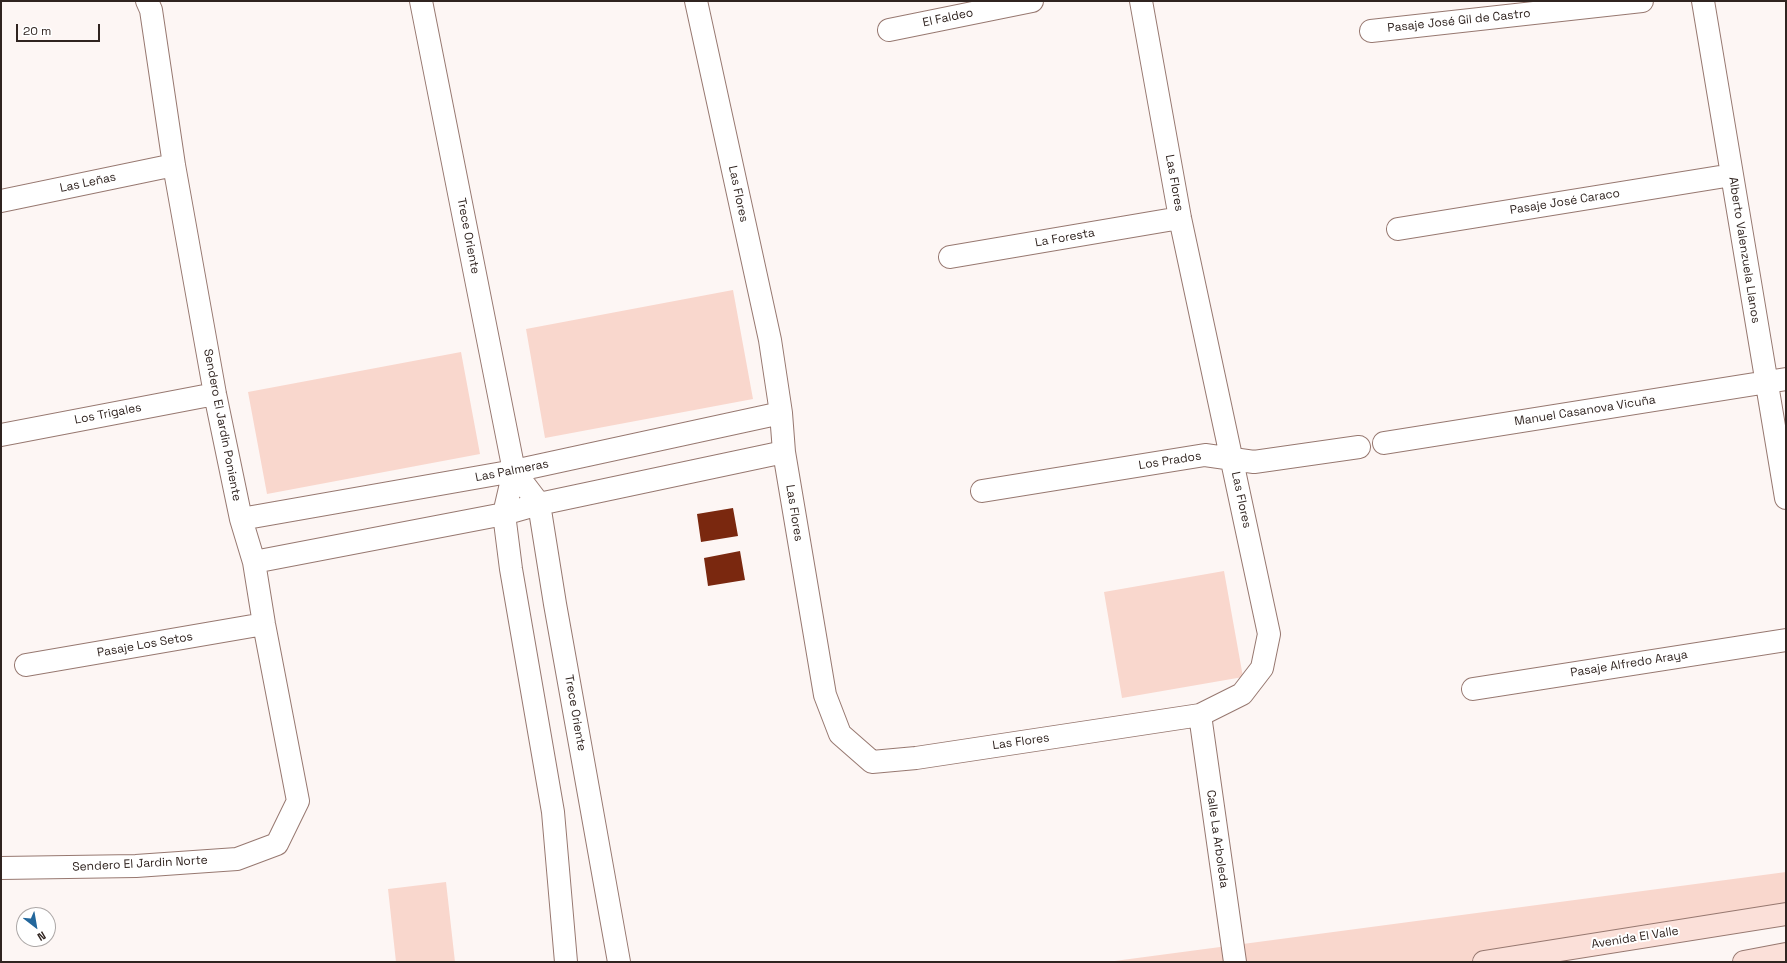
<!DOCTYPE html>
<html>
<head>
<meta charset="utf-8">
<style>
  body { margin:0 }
  #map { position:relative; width:1787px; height:963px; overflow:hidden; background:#fdf6f4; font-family:"Space Grotesk",sans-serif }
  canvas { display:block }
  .frame { position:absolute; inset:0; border:2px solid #302420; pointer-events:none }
  .north { position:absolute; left:16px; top:907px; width:40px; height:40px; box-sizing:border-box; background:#fff; border:1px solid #aca7a6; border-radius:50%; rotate:149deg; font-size:11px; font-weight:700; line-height:16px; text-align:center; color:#302420 }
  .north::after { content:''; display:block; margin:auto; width:14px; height:18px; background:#23679c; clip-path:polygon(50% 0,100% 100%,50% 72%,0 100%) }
  .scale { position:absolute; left:16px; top:24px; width:84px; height:18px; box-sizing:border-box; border:2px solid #302420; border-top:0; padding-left:5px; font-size:12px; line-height:14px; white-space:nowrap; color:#302420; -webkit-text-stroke:3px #fff; paint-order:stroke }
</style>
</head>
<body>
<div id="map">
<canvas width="1787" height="963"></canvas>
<div class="frame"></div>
<div class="north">N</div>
<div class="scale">20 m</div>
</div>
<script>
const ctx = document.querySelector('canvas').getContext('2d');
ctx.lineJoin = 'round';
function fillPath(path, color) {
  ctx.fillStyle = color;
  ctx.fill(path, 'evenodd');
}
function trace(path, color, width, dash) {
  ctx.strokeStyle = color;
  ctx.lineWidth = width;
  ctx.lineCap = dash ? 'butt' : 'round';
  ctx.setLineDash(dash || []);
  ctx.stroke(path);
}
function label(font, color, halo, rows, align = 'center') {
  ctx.font = font + ' "Space Grotesk",sans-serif';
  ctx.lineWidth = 4;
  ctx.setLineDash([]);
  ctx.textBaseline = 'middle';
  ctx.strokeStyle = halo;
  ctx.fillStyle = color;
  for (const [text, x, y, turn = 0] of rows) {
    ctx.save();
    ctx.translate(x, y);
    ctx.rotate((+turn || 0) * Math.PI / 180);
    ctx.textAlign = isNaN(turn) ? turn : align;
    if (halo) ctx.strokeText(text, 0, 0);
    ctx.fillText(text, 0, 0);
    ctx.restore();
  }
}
fillPath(new Path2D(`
  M 733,290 L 753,399 L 545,438 L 526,329 Z
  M 461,352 L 480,454 L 267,494 L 248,392 Z
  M 1224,571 L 1243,677 L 1122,698 L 1104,592 Z
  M 1786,872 L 1786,914 L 1484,962 L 1107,962 Z
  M 446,882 L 455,962 L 396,962 L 388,889 Z`), '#f9d7cd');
fillPath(new Path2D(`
  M 733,508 L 738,536 L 701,542 L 697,514 Z
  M 740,551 L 745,580 L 708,586 L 704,558 Z`), '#7a280f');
const street = new Path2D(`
  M 421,1 L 514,471 L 504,514 L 511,569 L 553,812 L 566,962
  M 696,1 L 770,340 L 781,413 L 784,452 L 825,695 L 840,734 L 872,762 L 916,758 L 1200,715 L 1242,694 L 1262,668 L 1269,634 L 1180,218 L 1141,1
  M 1703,1 L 1786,498
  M 889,30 L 1032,1
  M 1371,31 L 1642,1
  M 1,201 L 174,165
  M 1398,229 L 1732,175
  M 950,257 L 1180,218
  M 1,435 L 215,394
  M 1384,443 L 1786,379
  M 514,471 L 539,504 L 555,604 L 619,962
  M 982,491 L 1205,455 L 1254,462 L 1359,447
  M 241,519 L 514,471 L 781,413
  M 254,562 L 504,514 L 539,504 L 784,452
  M 26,665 L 264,624
  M 1473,689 L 1786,640
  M 1200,715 L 1235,962
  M 1,868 L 136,866 L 237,859 L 277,844 L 298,801 L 264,624 L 254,562 L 241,519 L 215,394 L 174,165 L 151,10 L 147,1`);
const secondary = new Path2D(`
  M 1484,962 L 1786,914
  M 1744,962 L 1786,954`);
trace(street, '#977870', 24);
trace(secondary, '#977870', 24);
trace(street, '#fff', 22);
trace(secondary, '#fbe0d9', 22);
label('12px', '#302420', '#fff', [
  ["El Faldeo",948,18,-12],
  ["Pasaje José Gil de Castro",1459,21,-6],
  ["Las Leñas",88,183,-12],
  ["Las Flores",1174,183,80],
  ["Las Flores",738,194,78],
  ["Pasaje José Caraco",1565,202,-9],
  ["Trece Oriente",468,236,79],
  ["La Foresta",1065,238,-10],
  ["Alberto Valenzuela Llanos",1744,250,81],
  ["Manuel Casanova Vicuña",1585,411,-9],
  ["Los Trigales",108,414,-11],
  ["Sendero El Jardin Poniente",222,425,79],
  ["Los Prados",1170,461,-9],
  ["Las Palmeras",512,471,-11],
  ["Las Flores",1241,500,78],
  ["Las Flores",794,513,81],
  ["Pasaje Los Setos",145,645,-10],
  ["Pasaje Alfredo Araya",1629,664,-9],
  ["Trece Oriente",575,713,80],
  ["Las Flores",1021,742,-8],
  ["Calle La Arboleda",1217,839,82],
  ["Sendero El Jardin Norte",140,864,-3],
  ["Avenida El Valle",1635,938,-9]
]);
</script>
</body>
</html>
